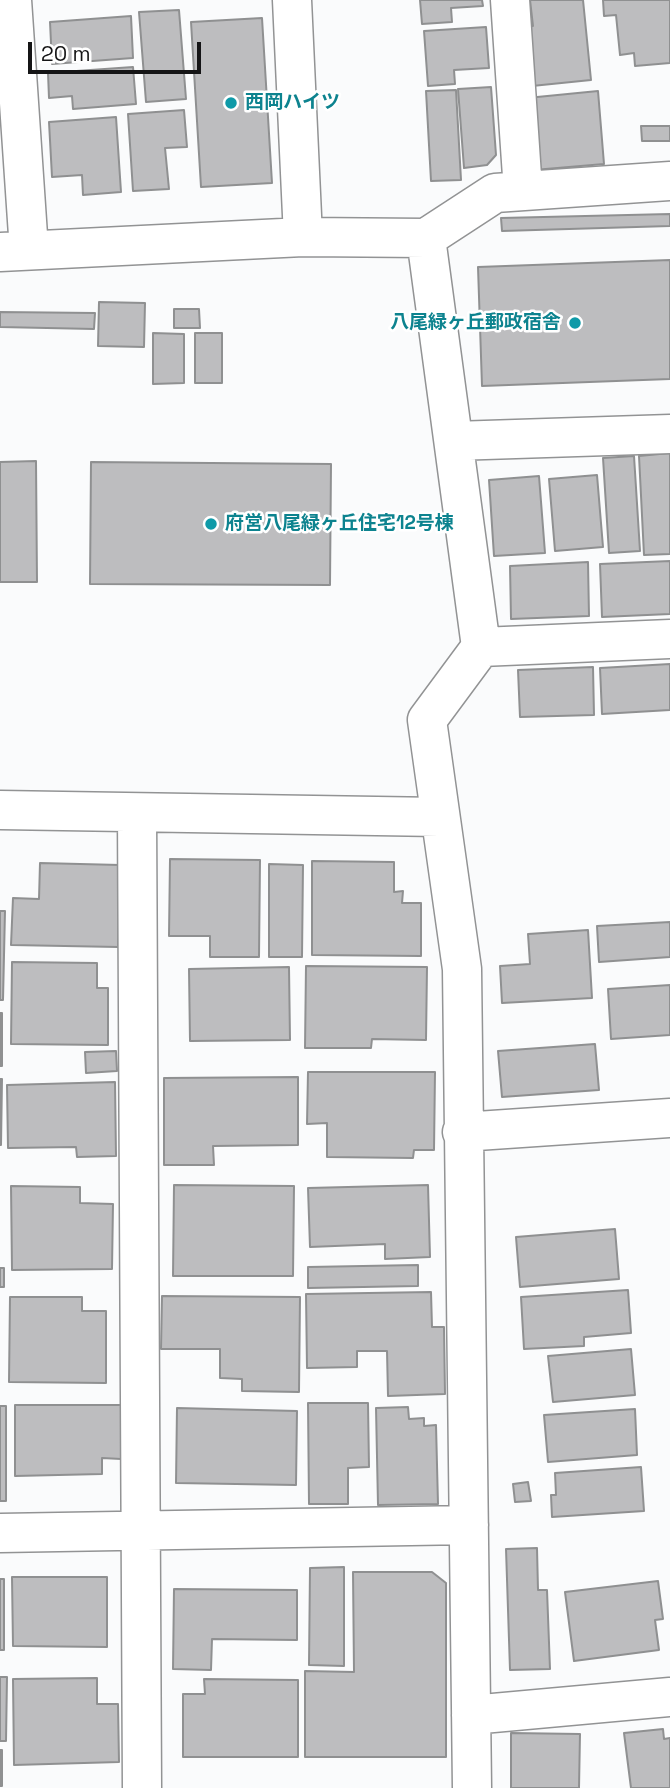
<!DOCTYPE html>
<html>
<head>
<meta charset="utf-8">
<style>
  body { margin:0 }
  #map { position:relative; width:670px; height:1788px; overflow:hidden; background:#fafbfc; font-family:"Space Grotesk",sans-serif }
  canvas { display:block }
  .scale { position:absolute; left:28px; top:42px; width:173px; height:32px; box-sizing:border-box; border:4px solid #151516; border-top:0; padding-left:9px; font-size:21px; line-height:24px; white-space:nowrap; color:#151516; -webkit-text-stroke:5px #fff; paint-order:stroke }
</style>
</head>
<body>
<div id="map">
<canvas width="670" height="1788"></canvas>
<div class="scale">20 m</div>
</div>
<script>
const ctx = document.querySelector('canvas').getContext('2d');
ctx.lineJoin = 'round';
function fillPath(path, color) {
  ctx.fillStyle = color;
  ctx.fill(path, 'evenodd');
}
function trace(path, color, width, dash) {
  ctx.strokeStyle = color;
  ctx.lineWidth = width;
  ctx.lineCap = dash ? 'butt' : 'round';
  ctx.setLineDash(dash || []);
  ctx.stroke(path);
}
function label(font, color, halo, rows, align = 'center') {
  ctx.font = font + ' "Space Grotesk","Noto Sans JP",sans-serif';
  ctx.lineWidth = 5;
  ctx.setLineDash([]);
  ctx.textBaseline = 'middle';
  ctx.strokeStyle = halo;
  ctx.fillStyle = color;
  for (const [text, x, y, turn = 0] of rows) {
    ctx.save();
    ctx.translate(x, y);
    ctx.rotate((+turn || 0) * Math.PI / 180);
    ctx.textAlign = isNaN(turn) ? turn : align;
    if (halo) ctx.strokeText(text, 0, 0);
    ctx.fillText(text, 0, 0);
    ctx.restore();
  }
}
const building = new Path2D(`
  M 420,0 L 482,0 L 483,6 L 451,8 L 452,22 L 422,24 Z
  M 530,0 L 583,0 L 591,80 L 532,86 L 526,27 L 533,26 Z
  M 603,0 L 670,0 L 670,63 L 635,66 L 634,53 L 620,55 L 616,15 L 604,16 Z
  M 179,10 L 186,99 L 146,102 L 139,12 Z
  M 131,16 L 133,58 L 52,64 L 50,22 Z
  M 262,18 L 272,183 L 201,187 L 191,22 Z
  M 486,27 L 489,68 L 454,70 L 455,84 L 428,86 L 424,31 Z
  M 133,67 L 136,104 L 73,109 L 72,96 L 49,98 L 48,73 Z
  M 491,87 L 496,155 L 487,165 L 464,168 L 458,89 Z
  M 456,90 L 461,180 L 431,181 L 426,91 Z
  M 598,91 L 604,164 L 534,170 L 527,98 Z
  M 184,110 L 187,147 L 165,148 L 169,189 L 133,191 L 128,114 Z
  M 116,117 L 121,192 L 83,195 L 82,175 L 52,177 L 49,122 Z
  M 641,126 L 670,126 L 670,141 L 642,141 Z
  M 670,214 L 670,226 L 502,231 L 501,218 Z
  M 670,260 L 670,379 L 482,386 L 478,267 Z
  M 99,302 L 145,303 L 144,347 L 98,346 Z
  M 174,309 L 199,309 L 200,328 L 174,328 Z
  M 0,312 L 95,313 L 94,329 L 0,327 Z
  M 153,333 L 184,334 L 184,383 L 153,384 Z
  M 195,333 L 222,333 L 222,383 L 195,383 Z
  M 670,453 L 670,554 L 644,555 L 639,456 Z
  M 634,456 L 640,551 L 609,553 L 603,458 Z
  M 36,461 L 37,582 L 0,582 L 0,462 Z
  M 91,462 L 331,464 L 330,585 L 90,584 Z
  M 597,475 L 603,547 L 555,551 L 549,479 Z
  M 539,476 L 545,553 L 494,556 L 489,480 Z
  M 670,561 L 670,614 L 602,617 L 600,564 Z
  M 588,562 L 589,616 L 511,619 L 510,566 Z
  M 670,664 L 670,710 L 602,714 L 600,668 Z
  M 593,667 L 594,715 L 520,717 L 518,670 Z
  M 170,859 L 260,860 L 259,957 L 210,957 L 210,936 L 169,936 Z
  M 312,861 L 394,862 L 394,892 L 403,891 L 402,903 L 421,903 L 421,956 L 312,955 Z
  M 40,863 L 120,865 L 118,947 L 11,945 L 13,898 L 39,899 Z
  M 269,864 L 303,865 L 302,957 L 269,957 Z
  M 0,911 L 5,911 L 3,1000 L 0,1000 Z
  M 670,922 L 670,957 L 599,962 L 597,926 Z
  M 588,930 L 592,998 L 502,1003 L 500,966 L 530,964 L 528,934 Z
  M 12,962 L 97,963 L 97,988 L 108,988 L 108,1045 L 11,1044 Z
  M 306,966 L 427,967 L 426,1040 L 372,1039 L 371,1048 L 305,1048 Z
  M 289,967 L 290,1040 L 190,1041 L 189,969 Z
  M 670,985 L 670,1035 L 611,1039 L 608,989 Z
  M 0,1013 L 2,1013 L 2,1066 L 0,1066 Z
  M 595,1044 L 599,1090 L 502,1097 L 498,1051 Z
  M 116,1051 L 117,1071 L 86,1073 L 85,1052 Z
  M 308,1072 L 435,1072 L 434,1150 L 414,1150 L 413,1158 L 327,1157 L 327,1123 L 307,1124 Z
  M 298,1077 L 298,1145 L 213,1146 L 214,1165 L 164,1165 L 164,1078 Z
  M 0,1079 L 2,1079 L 1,1145 L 0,1145 Z
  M 115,1082 L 116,1156 L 77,1157 L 76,1147 L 8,1148 L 7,1085 Z
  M 174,1185 L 294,1186 L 293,1276 L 173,1276 Z
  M 428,1185 L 430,1257 L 385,1259 L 385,1244 L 310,1247 L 308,1188 Z
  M 11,1186 L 80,1187 L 80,1203 L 113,1204 L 112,1269 L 12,1270 Z
  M 615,1229 L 619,1279 L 520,1287 L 516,1237 Z
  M 418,1265 L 418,1286 L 308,1288 L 308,1267 Z
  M 0,1268 L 4,1268 L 4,1287 L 0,1287 Z
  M 628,1290 L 631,1333 L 584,1337 L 584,1346 L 524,1349 L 521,1297 Z
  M 431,1292 L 432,1327 L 444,1327 L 445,1394 L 388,1396 L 387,1351 L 357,1351 L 357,1367 L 307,1368 L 306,1294 Z
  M 162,1296 L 300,1297 L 299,1392 L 242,1391 L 242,1379 L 220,1378 L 220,1349 L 161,1349 Z
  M 10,1297 L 82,1297 L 82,1311 L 106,1311 L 106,1383 L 9,1382 Z
  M 631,1349 L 635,1395 L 553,1402 L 548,1356 Z
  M 308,1403 L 368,1403 L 369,1467 L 348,1468 L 348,1504 L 309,1504 Z
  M 15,1405 L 121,1405 L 121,1459 L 102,1458 L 102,1474 L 15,1476 Z
  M 0,1406 L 6,1406 L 6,1501 L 0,1501 Z
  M 408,1407 L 409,1419 L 424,1418 L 424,1426 L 436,1425 L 438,1504 L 378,1505 L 376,1408 Z
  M 177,1408 L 297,1411 L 296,1485 L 176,1483 Z
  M 635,1409 L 637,1455 L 548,1462 L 544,1415 Z
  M 641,1467 L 644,1511 L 552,1517 L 551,1495 L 556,1495 L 555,1473 Z
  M 528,1482 L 531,1501 L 515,1502 L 513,1484 Z
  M 537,1548 L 538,1590 L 547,1590 L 550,1669 L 510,1670 L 506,1549 Z
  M 344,1567 L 344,1666 L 309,1665 L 310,1568 Z
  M 353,1572 L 432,1572 L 446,1583 L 446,1757 L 305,1757 L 305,1671 L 354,1672 Z
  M 12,1577 L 107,1577 L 107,1647 L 13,1646 Z
  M 0,1579 L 4,1579 L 4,1650 L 0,1650 Z
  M 658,1581 L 663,1619 L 655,1620 L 659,1650 L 574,1661 L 565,1592 Z
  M 174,1589 L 297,1590 L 297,1640 L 212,1639 L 211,1670 L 173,1669 Z
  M 0,1677 L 7,1677 L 6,1741 L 0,1741 Z
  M 97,1678 L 97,1704 L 118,1704 L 119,1762 L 14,1765 L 13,1679 Z
  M 204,1679 L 298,1680 L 298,1757 L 183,1757 L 183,1694 L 205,1694 Z
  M 663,1729 L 664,1739 L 670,1738 L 670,1788 L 631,1788 L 624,1733 Z
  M 511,1733 L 580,1734 L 579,1788 L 511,1788 Z
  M 0,1750 L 2,1750 L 2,1786 L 0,1786 Z`);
fillPath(building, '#bdbdbf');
trace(building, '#8f9091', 2);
const minor = new Path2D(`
  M 12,0 L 29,250
  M 292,0 L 303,237
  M 510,0 L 523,191
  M 426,238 L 481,647 L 427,720 L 462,969 L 472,1788
  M 0,252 L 303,237 L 426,238 L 495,193 L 670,181
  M 454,441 L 670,434
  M 481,647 L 670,639
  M 0,810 L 439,817
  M 137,813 L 142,1788
  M 462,1132 L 670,1118
  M 0,1533 L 469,1525
  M 471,1715 L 670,1697`);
trace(minor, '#929394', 41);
trace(minor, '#fff', 38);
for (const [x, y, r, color] of [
  [231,103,7,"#0f9aa8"],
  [575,323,7,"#0f9aa8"],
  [211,524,7,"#0f9aa8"]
]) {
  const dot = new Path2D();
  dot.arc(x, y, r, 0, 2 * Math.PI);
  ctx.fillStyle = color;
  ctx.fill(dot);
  trace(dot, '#fff', 2.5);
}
label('bold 19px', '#0d838f', '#fff', [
  ["西岡ハイツ",245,103],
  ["八尾緑ヶ丘郵政宿舎",561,323,"right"],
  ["府営八尾緑ヶ丘住宅12号棟",225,524]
], 'left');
</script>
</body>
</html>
